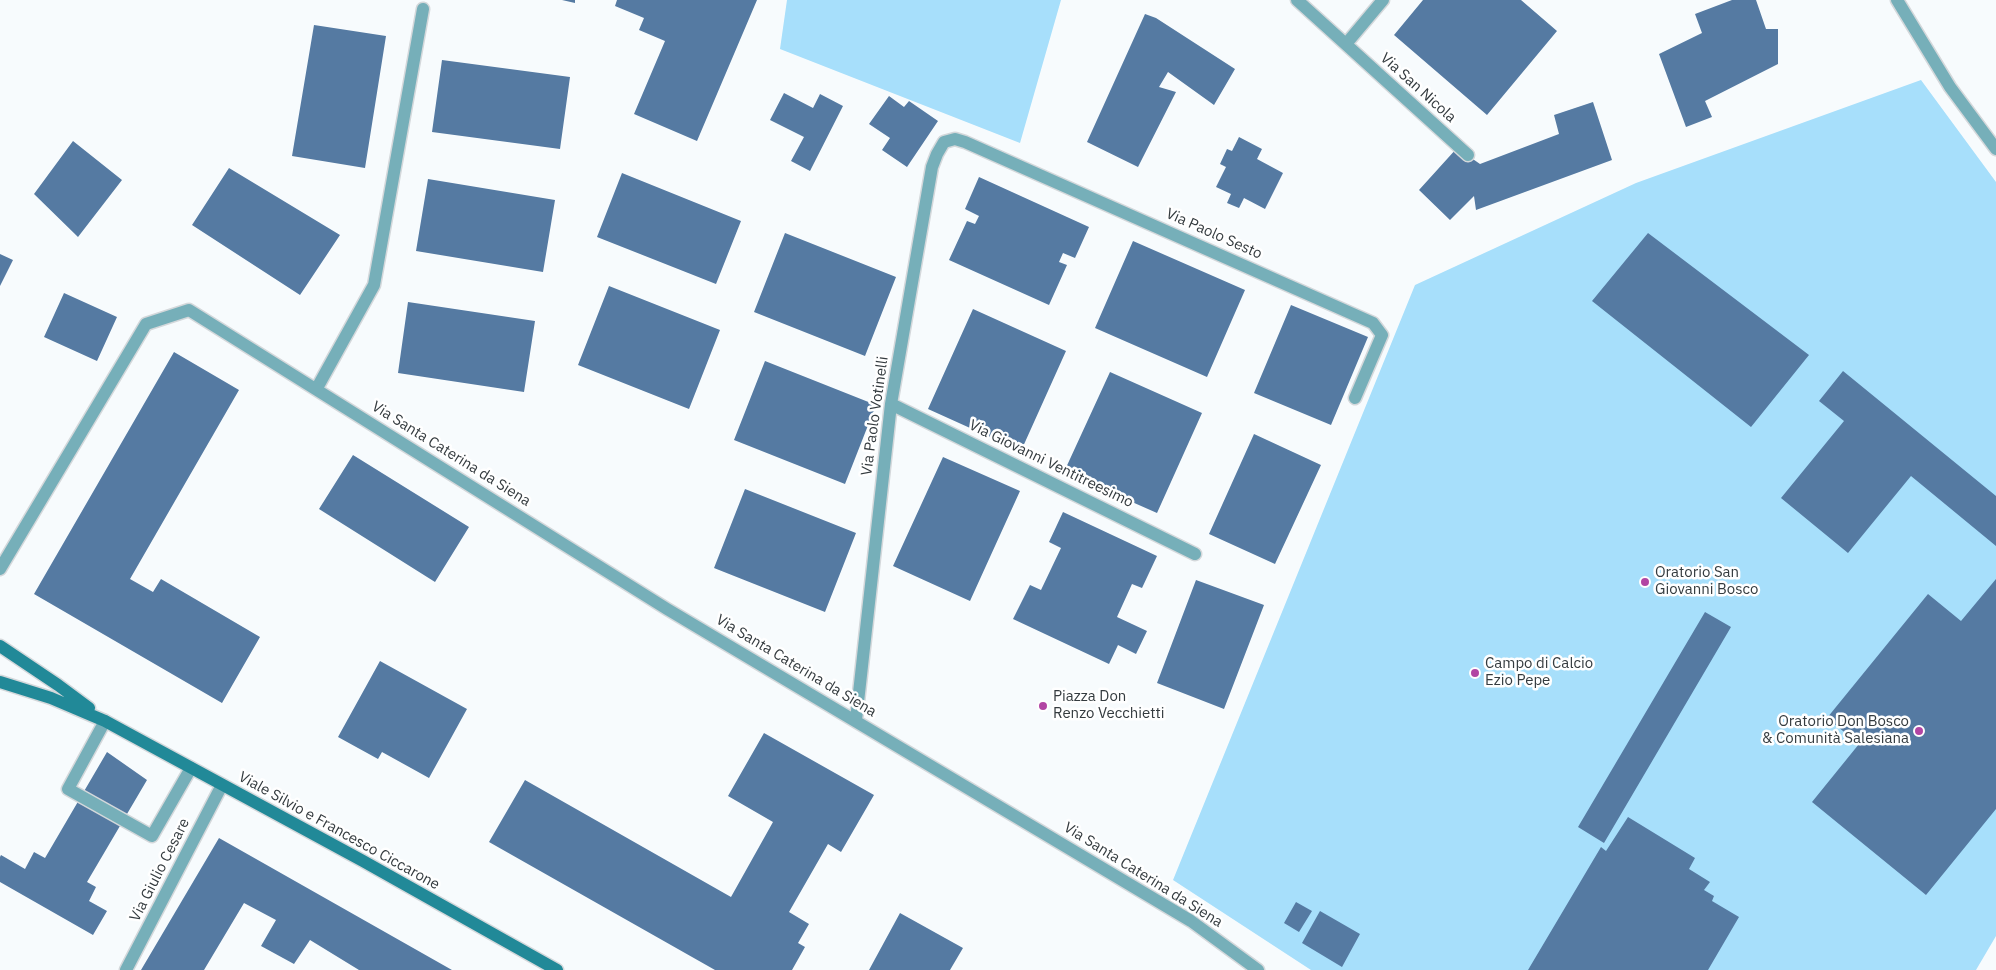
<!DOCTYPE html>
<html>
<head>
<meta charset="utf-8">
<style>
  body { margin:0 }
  canvas { display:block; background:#f7fbfd }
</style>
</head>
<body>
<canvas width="1996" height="970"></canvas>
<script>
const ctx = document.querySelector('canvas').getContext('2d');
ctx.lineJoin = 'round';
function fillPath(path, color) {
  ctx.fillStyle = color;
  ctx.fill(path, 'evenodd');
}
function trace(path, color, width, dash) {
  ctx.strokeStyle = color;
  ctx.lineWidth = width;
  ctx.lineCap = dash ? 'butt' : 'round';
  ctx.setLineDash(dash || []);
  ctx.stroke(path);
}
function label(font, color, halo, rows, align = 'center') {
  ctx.font = font + ' "IBM Plex Sans",sans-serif';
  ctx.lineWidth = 5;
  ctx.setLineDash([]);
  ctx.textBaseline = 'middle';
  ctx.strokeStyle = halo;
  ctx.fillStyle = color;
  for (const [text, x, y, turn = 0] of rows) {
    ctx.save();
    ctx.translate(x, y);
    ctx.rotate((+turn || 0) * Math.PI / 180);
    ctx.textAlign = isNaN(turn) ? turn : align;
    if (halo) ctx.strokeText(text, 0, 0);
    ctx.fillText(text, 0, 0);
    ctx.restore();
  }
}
fillPath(new Path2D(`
  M 787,0 L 1061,0 L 1020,143 L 780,49 Z
  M 1921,80 L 1996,182 L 1996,936 L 1976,970 L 1311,970 L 1173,880 L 1415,285 L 1636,183 Z`), '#a7dffb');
fillPath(new Path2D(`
  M 562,0 L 575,0 L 575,3 Z
  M 617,0 L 757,0 L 697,141 L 634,114 L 665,41 L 639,30 L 644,18 L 615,6 Z
  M 1423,0 L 1521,0 L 1557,31 L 1487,115 L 1394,35 Z
  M 1732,0 L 1756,0 L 1766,29 L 1778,29 L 1778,64 L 1705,101 L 1712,117 L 1686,127 L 1659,54 L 1702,33 L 1695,14 Z
  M 1145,14 L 1156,18 L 1235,69 L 1214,105 L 1168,72 L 1159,87 L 1176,92 L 1138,167 L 1087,142 Z
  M 314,25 L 386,36 L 365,168 L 292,156 Z
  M 442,60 L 570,77 L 560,149 L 432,132 Z
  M 784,93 L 813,108 L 820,94 L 843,106 L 810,171 L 791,161 L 804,137 L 770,120 Z
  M 889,96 L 904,107 L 909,101 L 938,121 L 907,167 L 882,150 L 890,138 L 869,124 Z
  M 1593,102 L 1612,160 L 1476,210 L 1474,196 L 1450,220 L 1419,190 L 1457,148 L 1480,164 L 1559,134 L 1554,115 Z
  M 1239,137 L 1262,149 L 1257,159 L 1283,173 L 1265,209 L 1244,198 L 1239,208 L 1227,203 L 1231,194 L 1216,187 L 1226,167 L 1220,164 L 1227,149 L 1232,151 Z
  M 73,141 L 122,180 L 78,237 L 34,194 Z
  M 229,168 L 340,235 L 300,295 L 192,225 Z
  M 622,173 L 741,221 L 716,284 L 597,237 Z
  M 979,177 L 1089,227 L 1075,258 L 1063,253 L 1059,262 L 1067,265 L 1049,305 L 949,260 L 967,221 L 975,224 L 979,216 L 965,209 Z
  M 428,179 L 555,200 L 543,272 L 416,251 Z
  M 785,233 L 896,277 L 865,356 L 754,312 Z
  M 1648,233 L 1809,355 L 1751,427 L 1592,301 Z
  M 1133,241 L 1245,290 L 1207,377 L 1095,328 Z
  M 0,254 L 13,260 L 0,286 Z
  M 609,286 L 720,330 L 689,409 L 578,365 Z
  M 64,293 L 117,317 L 97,361 L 44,337 Z
  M 408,302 L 535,321 L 524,392 L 398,373 Z
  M 1291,305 L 1368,337 L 1331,425 L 1254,393 Z
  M 973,309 L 1066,351 L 1021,451 L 928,409 Z
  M 174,352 L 239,390 L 130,579 L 153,592 L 161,579 L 260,637 L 222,703 L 34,594 Z
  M 765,361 L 876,405 L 845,484 L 734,440 Z
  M 1843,371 L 1996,496 L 1996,546 L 1911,476 L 1848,553 L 1781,498 L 1844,421 L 1819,401 Z
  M 1110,372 L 1202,413 L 1157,513 L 1064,472 Z
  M 1254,434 L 1321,465 L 1275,564 L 1209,534 Z
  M 353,455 L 469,527 L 435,582 L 319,509 Z
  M 943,457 L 1020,491 L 970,601 L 893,566 Z
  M 745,489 L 856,533 L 825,612 L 714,568 Z
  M 1063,512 L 1157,556 L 1142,588 L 1132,584 L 1117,617 L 1147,631 L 1136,654 L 1118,645 L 1109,664 L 1013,619 L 1030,585 L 1041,590 L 1061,548 L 1049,542 Z
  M 1996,579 L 1996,809 L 1926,895 L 1812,802 L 1859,744 L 1827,718 L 1928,594 L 1961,621 Z
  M 1196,580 L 1264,605 L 1224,709 L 1157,683 Z
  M 1705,612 L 1731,627 L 1604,843 L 1578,827 Z
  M 380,661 L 467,709 L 429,778 L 382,752 L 378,759 L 338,737 Z
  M 764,733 L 874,795 L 841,852 L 828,844 L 789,912 L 809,924 L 798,943 L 805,947 L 792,970 L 715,970 L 489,842 L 525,780 L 731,897 L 773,822 L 728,796 Z
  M 107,752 L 147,780 L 87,882 L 96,887 L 89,901 L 107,911 L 93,935 L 0,882 L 0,857 L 1,855 L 25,869 L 34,852 L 45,858 Z
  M 1628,817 L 1695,858 L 1689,869 L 1710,882 L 1704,890 L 1714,896 L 1712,901 L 1739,917 L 1708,970 L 1528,970 L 1601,847 L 1606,851 Z
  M 219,838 L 452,970 L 359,970 L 310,940 L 294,964 L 261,946 L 276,920 L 244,903 L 204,970 L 141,970 Z
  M 1296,902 L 1312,911 L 1299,932 L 1284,923 Z
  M 1320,911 L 1360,934 L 1342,967 L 1302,943 Z
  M 900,913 L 963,948 L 950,970 L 869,970 Z`), '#557aa2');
const lane = new Path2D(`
  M 1297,0 L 1468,155
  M 1346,44 L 1383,0
  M 105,721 L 68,789 L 152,836 L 191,768`);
const street = new Path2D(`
  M 1897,0 L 1950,87 L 1996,149
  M 317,388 L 374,285 L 423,9
  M 891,404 L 1195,554
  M 0,569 L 146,324 L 189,310 L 667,609 L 1191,921 L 1258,970
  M 856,720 L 891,404 L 932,167 L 937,154 L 944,142 L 955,139 L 965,142 L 1373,323 L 1382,335 L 1355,398
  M 126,970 L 222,785`);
const secondary = new Path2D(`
  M 0,646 L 58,685 L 89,708
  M 0,682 L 51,698 L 105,721 L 363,861 L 557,970`);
trace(lane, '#d4d8db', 15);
trace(street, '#d4d8db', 15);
trace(secondary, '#d4d8db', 15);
trace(lane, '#76afb9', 12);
trace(street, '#76afb9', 12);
trace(secondary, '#218998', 12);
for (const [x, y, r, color] of [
  [1645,582,5,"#b245a3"],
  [1475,673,5,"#b245a3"],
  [1043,706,5,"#b245a3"],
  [1919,731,5,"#b245a3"]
]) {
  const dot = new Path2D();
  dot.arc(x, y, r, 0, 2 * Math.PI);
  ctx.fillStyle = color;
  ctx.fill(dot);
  trace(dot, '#fff', 2);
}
label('15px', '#343b3f', '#fff', [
  ["Via San Nicola",1418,88,42],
  ["Via Paolo Sesto",1214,234,24],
  ["Via Paolo Votinelli",875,416,-82],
  ["Via Santa Caterina da Siena",451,454,32],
  ["Via Giovanni Ventitreesimo",1051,464,26],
  ["Via Santa Caterina da Siena",796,666,31],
  ["Viale Silvio e Francesco Ciccarone",339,831,29],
  ["Via Giulio Cesare",160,870,-63],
  ["Via Santa Caterina da Siena",1143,875,32]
]);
label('15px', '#343b3f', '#fff', [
  ["Oratorio San",1655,573],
  ["Giovanni Bosco",1655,590],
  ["Campo di Calcio",1485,664],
  ["Ezio Pepe",1485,681],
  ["Piazza Don",1053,697],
  ["Renzo Vecchietti",1053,714],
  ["Oratorio Don Bosco",1909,722,"right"],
  ["& Comunità Salesiana",1909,739,"right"]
], 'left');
</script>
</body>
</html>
